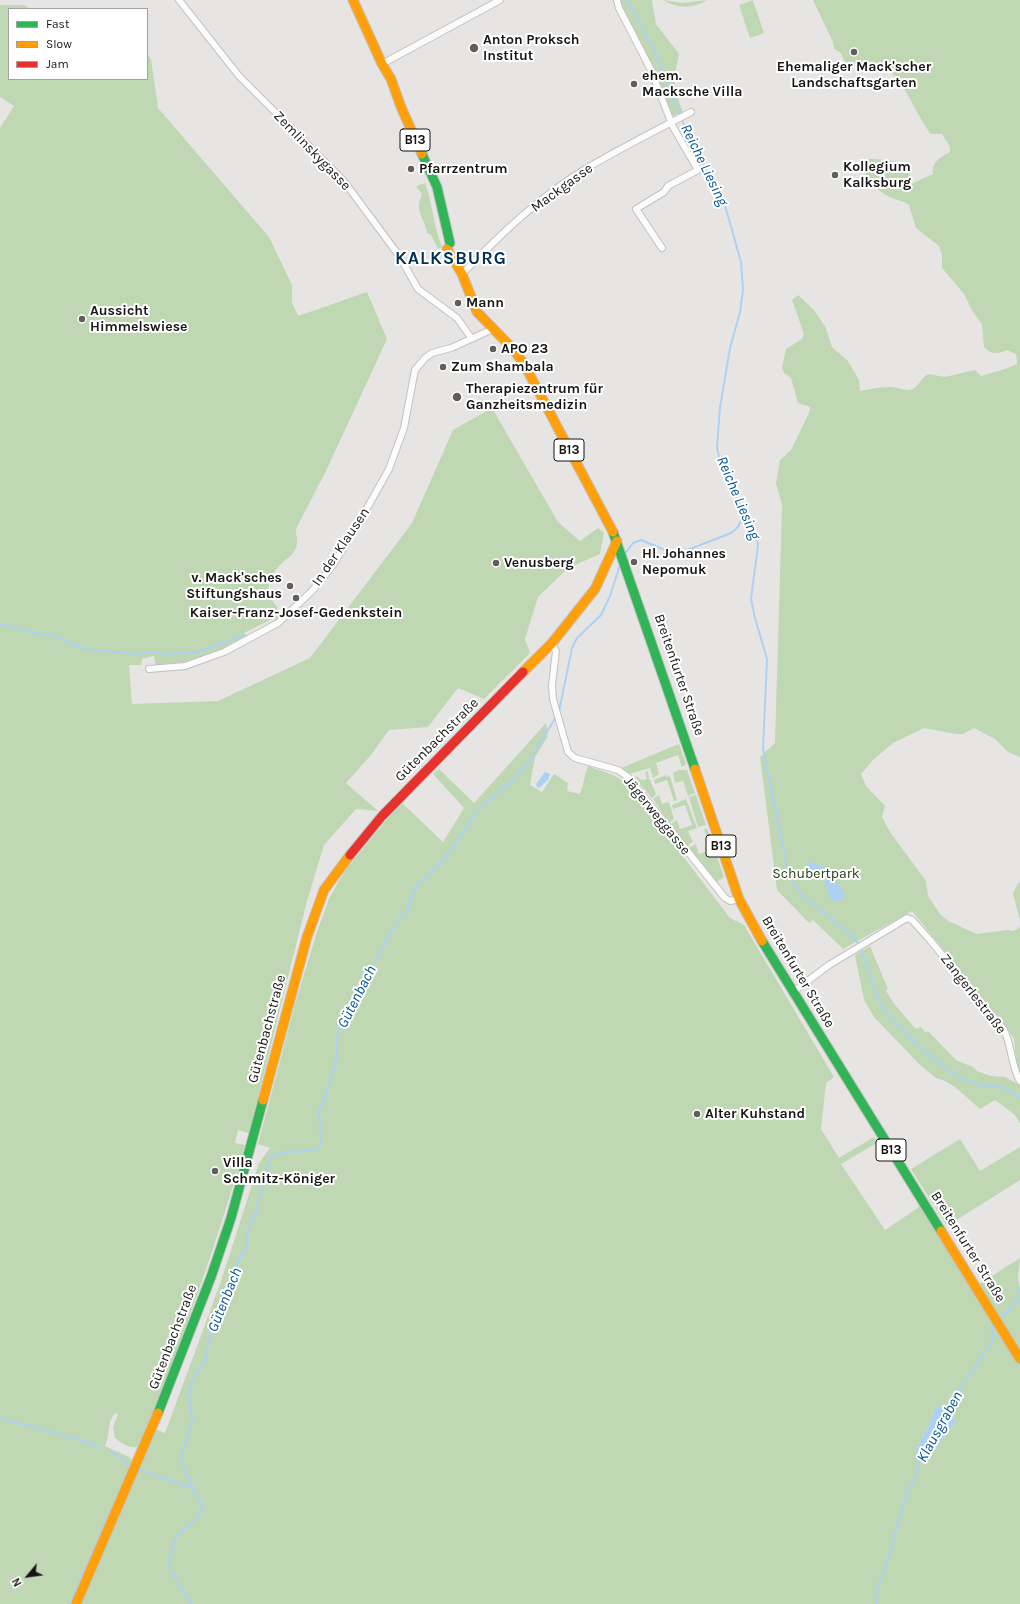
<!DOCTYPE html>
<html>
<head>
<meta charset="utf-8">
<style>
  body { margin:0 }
  #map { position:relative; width:1020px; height:1604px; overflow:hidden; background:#e7e5e3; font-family:Karla,sans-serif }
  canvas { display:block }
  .legend { position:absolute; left:8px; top:8px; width:140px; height:72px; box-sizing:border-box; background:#fff; border:1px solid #a2a1a1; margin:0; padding:5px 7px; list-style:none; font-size:12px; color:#161514 }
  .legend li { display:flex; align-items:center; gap:8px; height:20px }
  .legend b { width:20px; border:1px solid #a2a1a1 }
  .north { position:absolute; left:8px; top:1556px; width:40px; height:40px; -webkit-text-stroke:3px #fff; paint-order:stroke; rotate:241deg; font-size:11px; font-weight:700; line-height:16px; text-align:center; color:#161514 }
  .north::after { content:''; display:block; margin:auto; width:14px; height:18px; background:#161514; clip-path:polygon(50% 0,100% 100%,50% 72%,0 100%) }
</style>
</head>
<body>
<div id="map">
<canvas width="1020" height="1604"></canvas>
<ul class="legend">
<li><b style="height:5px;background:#30b455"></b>Fast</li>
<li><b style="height:5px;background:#ff9f0a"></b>Slow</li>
<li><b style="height:5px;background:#e5322d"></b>Jam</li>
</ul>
<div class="north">N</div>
</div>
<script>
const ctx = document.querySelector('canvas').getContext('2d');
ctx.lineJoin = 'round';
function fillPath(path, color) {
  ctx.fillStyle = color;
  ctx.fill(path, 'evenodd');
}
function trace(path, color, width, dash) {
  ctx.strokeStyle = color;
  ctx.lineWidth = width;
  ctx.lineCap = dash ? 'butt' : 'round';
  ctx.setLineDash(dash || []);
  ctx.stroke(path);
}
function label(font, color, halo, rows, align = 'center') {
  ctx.font = font + ' Karla,sans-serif';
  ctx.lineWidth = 4;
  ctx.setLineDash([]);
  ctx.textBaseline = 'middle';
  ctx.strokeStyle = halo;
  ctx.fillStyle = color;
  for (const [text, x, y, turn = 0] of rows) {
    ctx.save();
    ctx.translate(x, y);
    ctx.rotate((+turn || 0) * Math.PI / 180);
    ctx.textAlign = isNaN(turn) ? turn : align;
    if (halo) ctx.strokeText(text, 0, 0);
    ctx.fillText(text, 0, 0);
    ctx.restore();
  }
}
fillPath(new Path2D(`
  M 619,0 L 652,0 L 656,24 L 679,54 C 673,80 673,87 683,112 L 673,116 L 654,69 Z
  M 663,0 L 683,3 L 707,0 C 693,9 677,9 663,0 Z
  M 753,0 L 764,33 L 750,38 L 739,5 Z
  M 813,0 L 1020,0 L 1020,757 L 1008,752 L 995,739 L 974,728 L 963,734 L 956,734 L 924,728 L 893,743 L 873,760 L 861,774 L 866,786 L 885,806 L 882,817 L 890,832 L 926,881 L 928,896 L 940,914 L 948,921 L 977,934 L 1007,930 L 1013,931 L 1020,927 L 1020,1073 L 1016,1060 L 1014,1039 L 1007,1028 L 912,911 L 843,949 L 813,920 L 809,923 L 777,890 L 760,757 L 775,743 L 782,505 L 776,483 L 780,460 L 791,450 L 809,413 L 810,407 L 798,403 L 791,378 L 784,373 L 782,368 L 786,349 L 802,339 L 804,334 L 792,300 L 798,295 L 813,309 L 825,326 L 832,347 L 848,361 L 859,380 L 860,391 C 871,389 880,387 891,387 C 898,387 905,392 913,389 C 918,387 920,379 928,374 L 945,377 L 975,370 L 981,376 C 993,372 1005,370 1017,364 L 1016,354 L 1007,350 C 998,354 991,355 984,347 L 982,324 L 973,312 L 964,294 L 942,268 L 942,255 L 939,246 L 916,228 L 909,205 C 902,200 894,200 886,195 C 875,189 863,173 860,161 C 867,156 904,161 910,167 L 909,178 L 911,184 L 933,174 C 931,162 941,157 950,152 L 950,147 L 942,134 L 931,134 C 915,114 903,75 880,65 C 873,69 867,69 862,64 L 847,66 L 840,52 L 834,49 L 833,42 Z
  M 0,5 L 24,5 L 30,9 L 9,9 L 9,79 L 147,79 L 147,54 L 151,59 L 158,108 L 269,237 L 292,285 L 292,302 L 298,316 L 367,292 L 387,339 L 326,471 L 296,529 C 296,538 299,542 295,550 C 293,555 286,559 282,563 C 267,578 263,591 278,608 L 273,612 L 273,615 L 282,616 L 276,621 L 274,618 L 244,633 L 247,638 C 214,654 193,663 156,666 L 154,656 L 142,659 L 141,665 L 129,665 L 132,704 L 218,701 L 310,658 L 412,523 L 453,430 L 492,408 L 558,522 L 580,541 L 598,528 L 604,533 L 600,554 L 568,568 L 538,597 L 525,639 L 530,653 L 484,699 L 458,688 L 428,727 L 389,730 L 371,755 L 346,783 L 378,811 L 356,809 L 324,845 L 307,901 L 249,1133 L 238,1130 L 235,1143 L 245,1145 C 216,1248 179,1347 141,1446 C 131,1450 122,1444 115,1438 L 113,1427 L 118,1414 L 114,1414 C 107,1424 110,1435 105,1446 L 129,1457 L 139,1467 L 155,1429 L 165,1433 L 220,1284 L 259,1163 L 270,1148 L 258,1144 L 296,1001 L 317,932 L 329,899 L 344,872 L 401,802 L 443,842 L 464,808 L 433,774 L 439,769 L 474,803 L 546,723 L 548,736 L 535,757 L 530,785 L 542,792 L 554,774 L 568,783 L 567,791 L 580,794 L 588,766 L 613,775 L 627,783 L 730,918 L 744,925 L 834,1077 L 826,1083 L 821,1129 L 839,1158 L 874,1137 L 877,1143 L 841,1164 L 885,1230 L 922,1205 L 973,1288 L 1020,1258 L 1018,1277 L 1020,1289 L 1020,1604 L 0,1604 L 0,128 L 14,106 L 0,97 ZM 940,1406 L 955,1419 L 955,1422 L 928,1459 L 915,1451 L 930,1423 L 934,1410 Z
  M 425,183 C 433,204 433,226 442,247 L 438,249 L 431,235 L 427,233 C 424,215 414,213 422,194 L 416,186 Z
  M 679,744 L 686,764 L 682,767 L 678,755 L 656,763 L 659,774 L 653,778 L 650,768 L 629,774 L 621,768 Z
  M 679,770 L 687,770 L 695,793 L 688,796 L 683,781 L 675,783 L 673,773 Z
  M 648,771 L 649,778 L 656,794 L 652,798 L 635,778 L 636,776 L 642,780 L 647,779 L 645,772 Z
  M 666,775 L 667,777 L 670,776 L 677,800 L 674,801 L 667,780 L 655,784 L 654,780 Z
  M 659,795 L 662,804 L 669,802 L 674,819 L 669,823 L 653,799 Z
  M 696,795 L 706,825 L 698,827 L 689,797 Z
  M 686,799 L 697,828 L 688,831 L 693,842 L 687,846 L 671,824 L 677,820 L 680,829 L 692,825 L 685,805 L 673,809 L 672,805 Z
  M 707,828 L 724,877 L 717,882 L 689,848 L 696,844 L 699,854 L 711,850 L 704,829 Z
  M 1020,882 L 1020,921 L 1013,893 L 1017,885 Z
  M 870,946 L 888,989 L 886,991 L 895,1005 L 916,1029 L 921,1027 L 926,1033 L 928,1031 L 956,1060 L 973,1067 L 977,1071 L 991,1076 L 1005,1077 L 1020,1085 L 1020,1124 L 1015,1115 L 995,1100 L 980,1109 L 955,1087 L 945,1081 L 936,1078 L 920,1065 L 874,1017 L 864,1000 L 855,955 Z
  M 960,1139 L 980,1171 L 1020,1147 L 1020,1180 L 947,1226 L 911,1169 Z`), '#bfd8b3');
fillPath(new Path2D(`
  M 545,772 L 550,774 L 548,780 L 539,788 L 537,787 L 536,784 Z
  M 808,861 L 829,869 L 845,895 L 843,899 L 834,902 L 829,896 L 825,881 L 812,877 L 808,871 Z
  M 940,1406 L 955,1419 L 955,1422 L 928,1459 L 925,1460 L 915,1451 L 930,1423 L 934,1410 Z`), '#acd1f5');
trace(new Path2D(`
  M 627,0 L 654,49 L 687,133 L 724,202 L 741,262 L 743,290 L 740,312 L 730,348 L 720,407 L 717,448 L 722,469 L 756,536 L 758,545 L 751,599 L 755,618 L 767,659 L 763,749 L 789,875 L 802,895 L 849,933 L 859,944 L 880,1003 L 888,1014 L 913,1040 L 933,1058 L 951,1072 L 967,1081 L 985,1086 L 1007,1088 L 1020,1098
  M 625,554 L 633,543 L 641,540 L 670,552 L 685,551 L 731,533 L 738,527 L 745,512
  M 0,624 L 34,633 L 55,636 L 83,649 L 138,654 L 152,652 L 167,654 L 197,652 L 245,635
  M 559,711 L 572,648 L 577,638 L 601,615 L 610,596 L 620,565
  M 1002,1316 L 1015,1304 L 1020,1287
  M 947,1415 L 957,1393 L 992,1342 L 992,1326 L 994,1323
  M 0,1418 L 91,1443 L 100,1449
  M 111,1451 L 132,1467
  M 138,1469 L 192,1488
  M 70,1604 L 112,1508
  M 192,1604 L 171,1571 L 168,1563 L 176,1537 L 197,1518 L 202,1510 L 202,1505 L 186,1475 L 181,1458 L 192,1422 L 189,1392 L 193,1378 L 205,1361 L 212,1328 L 229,1293 L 236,1267 L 246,1246 L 249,1225 L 255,1216 L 270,1158 C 285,1145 308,1158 321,1145 L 319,1111 L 328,1090 L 337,1056 L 336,1046 L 339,1029 L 353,1006 L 390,933 L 407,910 L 418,883 L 431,873 L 454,846 L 476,812 L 514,779 L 529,762 L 557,715
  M 876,1604 L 877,1588 L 885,1570 L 907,1491 L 914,1482 L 921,1454`), '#acd1f5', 2);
const street = new Path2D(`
  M 179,0 L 239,76 L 343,180 L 400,257 L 418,289 L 457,318 L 472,339
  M 617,0 L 619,8 L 651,70 L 673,127 L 698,170 L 668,186 L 664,192 L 636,209 L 662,248
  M 382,64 L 500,0
  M 462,274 C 500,235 540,196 587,168 C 621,148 657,130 691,112
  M 552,643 L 556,651 L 552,685 L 553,699 L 568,752 L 575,758 L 618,770 L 628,777 L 725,898 L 730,901 L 739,899
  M 149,669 L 185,666 L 224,652 L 278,623 L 312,591 L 333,565 L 366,510 L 389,469 L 404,428 L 415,370 L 425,358 L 432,353 L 451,348 L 493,329
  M 793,992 L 829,965 L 907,918 L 912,920 L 930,940 L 1004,1030 C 1012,1046 1011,1066 1020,1081`);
const fast = new Path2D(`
  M 422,154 L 437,187 L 450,243
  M 613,532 L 695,769
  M 762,941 L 941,1231
  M 158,1413 L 211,1277 L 231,1218 L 263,1100`);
const slow = new Path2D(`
  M 353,0 L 382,64 L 391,79 L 401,107 L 422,154
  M 447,249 L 462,274 L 477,312 L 513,349 L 524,364 L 613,532
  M 523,672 L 552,643 L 595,589 L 617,541
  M 695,769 L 739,899 L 762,941
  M 263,1100 L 307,937 L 324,890 L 350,855
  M 941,1231 L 1020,1359
  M 76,1604 L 158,1413`);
const jam = new Path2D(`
  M 350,855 L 382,816 L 523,672`);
trace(street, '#c3c1c0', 8);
trace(fast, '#c3c1c0', 11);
trace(slow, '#c3c1c0', 11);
trace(jam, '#c3c1c0', 11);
trace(street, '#fbfbfb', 6);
trace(fast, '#30b455', 9);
trace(slow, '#ff9f0a', 9);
trace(jam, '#e5322d', 9);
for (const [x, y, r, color] of [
  [474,48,5,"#5f5e5c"],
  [854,52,4,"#5f5e5c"],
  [634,84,4,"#5f5e5c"],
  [411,169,4,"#5f5e5c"],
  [835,175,4,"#5f5e5c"],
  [458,303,4,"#5f5e5c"],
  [82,319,4,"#5f5e5c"],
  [493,349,4,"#5f5e5c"],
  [443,367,4,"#5f5e5c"],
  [457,397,5,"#5f5e5c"],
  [634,562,4,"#5f5e5c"],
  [496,563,4,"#5f5e5c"],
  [290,586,4,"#5f5e5c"],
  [296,598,4,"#5f5e5c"],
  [697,1114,4,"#5f5e5c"],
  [215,1171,4,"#5f5e5c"]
]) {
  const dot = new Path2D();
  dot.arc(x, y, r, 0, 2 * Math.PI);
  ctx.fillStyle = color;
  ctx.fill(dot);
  trace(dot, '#fff', 1.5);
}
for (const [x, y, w] of [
  [415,140,30],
  [569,450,30],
  [721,846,30],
  [891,1150,30]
]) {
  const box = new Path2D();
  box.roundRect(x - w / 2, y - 11, w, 22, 3);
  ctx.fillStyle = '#fff';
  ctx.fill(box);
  trace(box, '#161514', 1);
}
label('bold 13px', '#161514', null, [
  ["B13",415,140],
  ["B13",569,450],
  ["B13",721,846],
  ["B13",891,1150]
]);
label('bold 14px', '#161514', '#fff', [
  ["Anton Proksch",483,40],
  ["Institut",483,56],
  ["Ehemaliger Mack'scher",854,67,"center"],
  ["Landschaftsgarten",854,83,"center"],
  ["ehem.",642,76],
  ["Macksche Villa",642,92],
  ["Kollegium",843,167],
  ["Kalksburg",843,183],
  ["Pfarrzentrum",419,169],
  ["Mann",466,303],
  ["Aussicht",90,311],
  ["Himmelswiese",90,327],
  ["APO 23",501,349],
  ["Zum Shambala",451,367],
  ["Therapiezentrum für",466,389],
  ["Ganzheitsmedizin",466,405],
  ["Hl. Johannes",642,554],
  ["Nepomuk",642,570],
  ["Venusberg",504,563],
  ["v. Mack'sches",282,578,"right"],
  ["Stiftungshaus",282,594,"right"],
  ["Kaiser-Franz-Josef-Gedenkstein",296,613,"center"],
  ["Alter Kuhstand",705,1114],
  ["Villa",223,1163],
  ["Schmitz-Königer",223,1179]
], 'left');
label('14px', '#161514', '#fff', [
  ["Zemlinskygasse",312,151,46],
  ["Mackgasse",562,188,-36],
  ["In der Klausen",341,547,-56],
  ["Breitenfurter Straße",679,675,71],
  ["Gütenbachstraße",437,740,-45],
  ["Jägerweggasse",657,816,51],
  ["Breitenfurter Straße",798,972,59],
  ["Zangerlestraße",973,994,52],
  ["Gütenbachstraße",267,1029,-75],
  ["Breitenfurter Straße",968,1247,58],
  ["Gütenbachstraße",173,1337,-69]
]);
label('14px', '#1d400c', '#fff', [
  ["Schubertpark",816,874]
]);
label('italic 15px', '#03538d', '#fff', [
  ["Reiche Liesing",704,165,64],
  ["Reiche Liesing",738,498,67],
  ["Gütenbach",357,997,-63],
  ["Gütenbach",225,1300,-68],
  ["Klausgraben",940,1427,-61]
]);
ctx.letterSpacing = '1px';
label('bold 18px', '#003053', '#fff', [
  ["KALKSBURG",451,259]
]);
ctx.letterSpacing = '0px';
</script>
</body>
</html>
